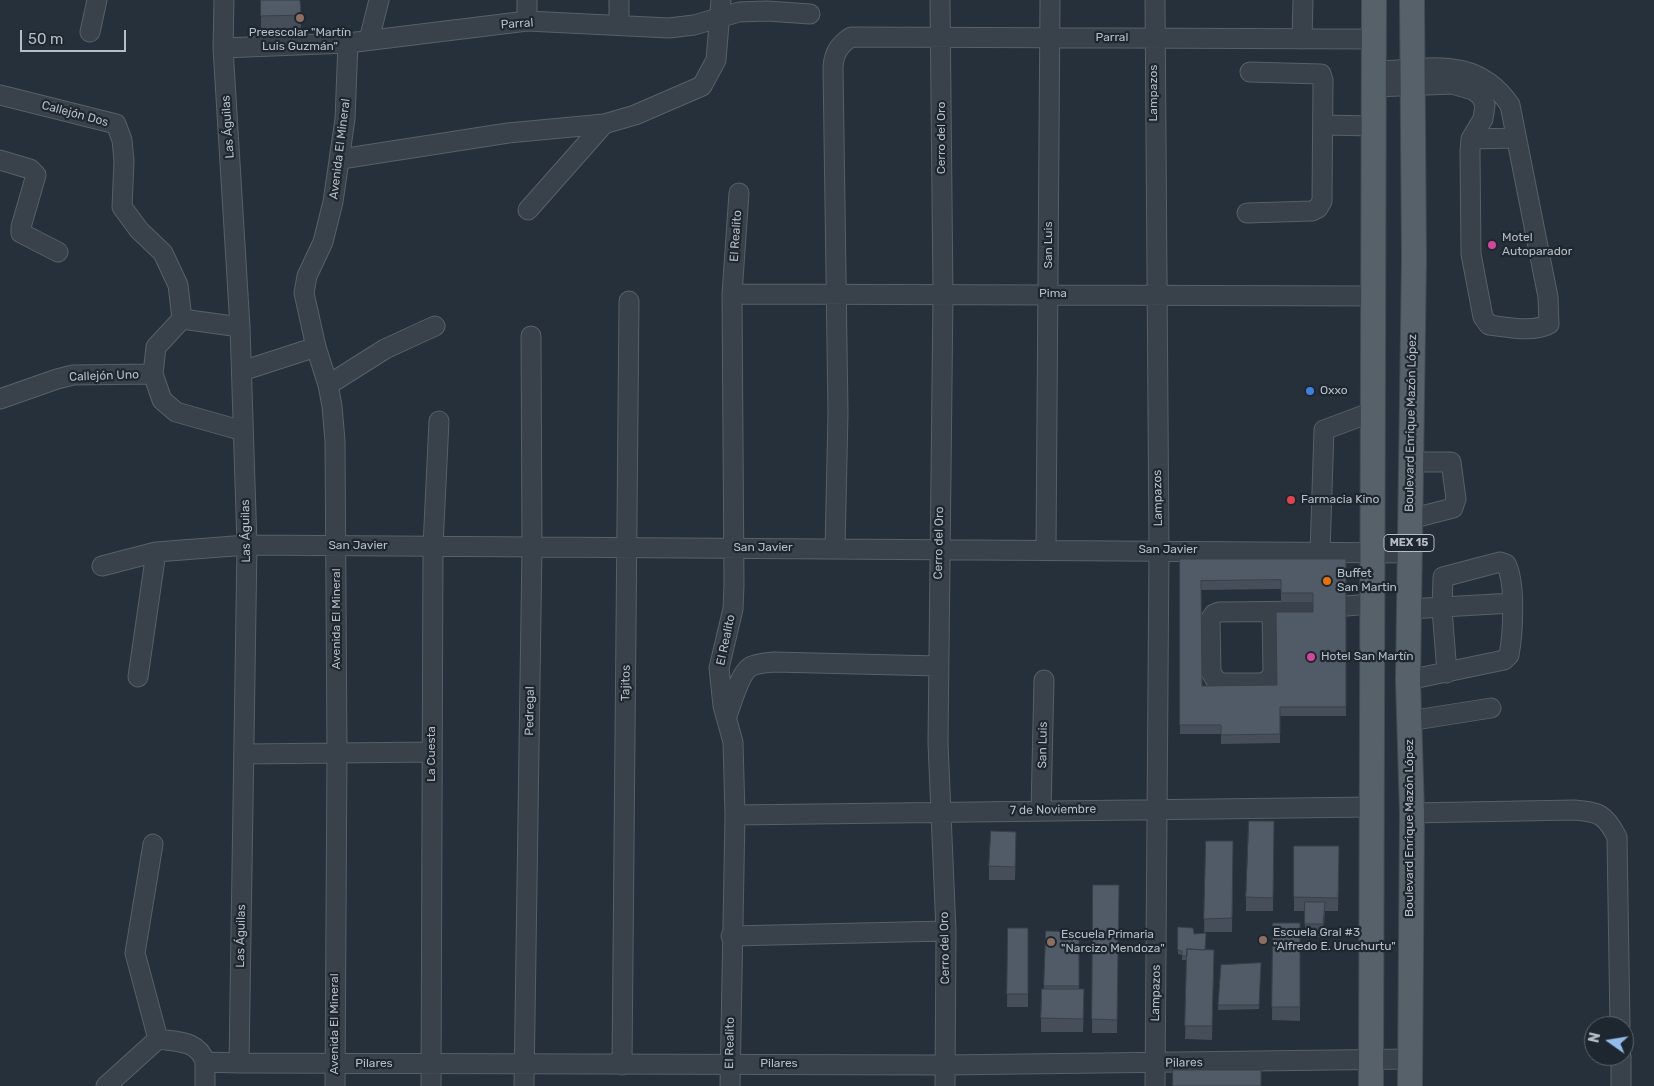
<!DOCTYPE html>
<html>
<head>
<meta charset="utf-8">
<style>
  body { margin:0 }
  #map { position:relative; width:1654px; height:1086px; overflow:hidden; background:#26303a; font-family:Rubik,sans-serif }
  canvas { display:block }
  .north { position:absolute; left:1584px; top:1016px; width:50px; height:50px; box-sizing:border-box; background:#1e272f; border:1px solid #5a636b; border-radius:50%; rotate:283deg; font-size:14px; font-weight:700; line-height:20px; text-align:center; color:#b5bdc6 }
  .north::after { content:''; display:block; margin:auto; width:18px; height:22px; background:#93bced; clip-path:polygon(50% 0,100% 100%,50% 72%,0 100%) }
  .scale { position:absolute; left:20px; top:30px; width:106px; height:22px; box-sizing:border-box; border:2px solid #b5bdc6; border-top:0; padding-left:6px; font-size:15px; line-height:18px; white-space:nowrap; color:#b5bdc6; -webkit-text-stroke:4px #1e272f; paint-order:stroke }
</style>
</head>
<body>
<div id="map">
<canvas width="1654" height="1086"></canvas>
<div class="north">N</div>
<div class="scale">50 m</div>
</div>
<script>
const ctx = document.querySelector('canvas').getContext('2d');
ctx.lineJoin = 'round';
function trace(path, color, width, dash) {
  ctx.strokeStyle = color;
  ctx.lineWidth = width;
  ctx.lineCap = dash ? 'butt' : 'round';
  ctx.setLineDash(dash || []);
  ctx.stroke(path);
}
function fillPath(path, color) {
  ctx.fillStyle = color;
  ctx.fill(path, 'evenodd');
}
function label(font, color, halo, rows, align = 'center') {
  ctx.font = font + ' Rubik,sans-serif';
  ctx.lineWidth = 4.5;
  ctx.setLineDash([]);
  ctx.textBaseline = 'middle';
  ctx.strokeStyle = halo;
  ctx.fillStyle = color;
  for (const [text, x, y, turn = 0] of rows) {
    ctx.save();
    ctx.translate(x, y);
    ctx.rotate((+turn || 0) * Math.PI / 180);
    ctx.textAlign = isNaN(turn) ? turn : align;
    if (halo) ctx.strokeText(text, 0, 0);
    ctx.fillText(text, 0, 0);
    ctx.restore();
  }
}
const minor = new Path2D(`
  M 224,0 L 223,48 L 240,327 L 247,545 L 239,1063
  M 940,0 L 943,295 L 938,743 L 946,931 L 945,1086
  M 1155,0 L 1159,550 L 1155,1086
  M 527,21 L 527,0
  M 619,24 L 619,0
  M 90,32 L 97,0
  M 1302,39 L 1303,0
  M 369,40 L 379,0
  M 223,48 L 348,43 L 527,21 L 669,28 L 694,25 L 739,12 L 767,11 L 810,14
  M 1374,87 L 1452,84 L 1473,90 L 1481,96 L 1485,105 L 1483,119 L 1471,139 L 1470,151 L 1471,254 L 1483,317 L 1489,325 C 1507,327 1533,333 1549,324 L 1548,297 L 1510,105 C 1475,54 1427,70 1374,71
  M 0,95 L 116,124 L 122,140 L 124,161 L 122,207 L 139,230 L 163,253 L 178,285 L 182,319
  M 1324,125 L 1374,126
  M 1471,139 L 1516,138
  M 341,159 L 508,133 L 604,124 L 635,115 L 702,86 L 716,60 L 721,0
  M 0,160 L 30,169 L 36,175 L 21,227 L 21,233 L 58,252
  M 528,210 L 604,124
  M 1247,213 L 1312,211 L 1318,208 L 1322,201 L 1323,80 L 1321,74 L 1250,72
  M 732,294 L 1373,296
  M 240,327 L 182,319 L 156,347 L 153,374 L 162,400 L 176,412 L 243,431
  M 242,371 L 316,347
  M 328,385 L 385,349 L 435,326
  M 0,399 L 57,379 L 73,375 L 153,374
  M 1410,519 L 1453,508 L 1456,499 L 1451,462 L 1411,462
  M 835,549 L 838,413 L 833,67 C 834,53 839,45 851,37 L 1374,39
  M 1046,550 L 1050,0
  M 1320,552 L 1324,430 L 1372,412
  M 102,566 L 156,552 L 247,545 L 1409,553
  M 1346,606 L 1371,604
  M 1409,609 L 1512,603
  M 1272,612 L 1273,672 L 1270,679 L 1262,683 L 1222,683 L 1215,679 L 1211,672 L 1210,620 L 1214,614 L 1219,612 L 1313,611
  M 138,677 L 156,552
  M 1408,680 L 1504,660 L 1509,655 C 1513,634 1516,583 1506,564 L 1500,562 L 1443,577 L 1442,609 L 1447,673
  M 727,716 C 731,705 740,673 750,667 C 757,663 766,663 774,662 L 938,666
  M 1409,721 L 1491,708
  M 244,754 L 432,752
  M 1041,810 L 1044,680
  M 1412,813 L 1574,810 C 1599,812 1605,814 1617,837 L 1620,1026
  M 735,815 L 1371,807
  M 153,844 L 135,953 L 158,1039
  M 731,936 L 946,931
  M 158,1039 C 177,1042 198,1040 205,1062 L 239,1063 L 945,1065 L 1410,1059
  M 1621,1056 L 1621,1086
  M 622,1065 L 629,301
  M 106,1086 L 158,1039
  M 205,1086 L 205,1062
  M 335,1086 L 337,752 L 335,441 L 332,406 L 328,385 L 316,347 L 304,293 L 307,276 L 323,242 L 333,202 L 345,119 L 348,43
  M 431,1086 L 433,546 L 439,421
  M 524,1086 L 532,547 L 531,336
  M 730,1086 L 735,815 L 733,742 L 723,706 L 719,668 L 733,609 L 734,585 L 732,294 L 739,193`);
const major = new Path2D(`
  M 1371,1086 L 1374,0
  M 1410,1086 L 1412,813 L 1408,680 L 1414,258 L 1412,0`);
trace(minor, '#576068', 21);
trace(major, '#424b53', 26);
trace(minor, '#39424a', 19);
trace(major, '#57616a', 24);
fillPath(new Path2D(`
  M 261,0 L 300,0 L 301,28 L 261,29 Z
  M 1180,559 L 1346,559 L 1346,716 L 1280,716 L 1280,743 L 1221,744 L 1221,734 L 1180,734 ZM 1281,589 L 1281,602 L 1313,602 L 1313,612 L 1277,685 L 1202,686 L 1201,590 Z
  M 1274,821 L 1273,911 L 1246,911 L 1246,897 Z
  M 1206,841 L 1233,841 L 1232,932 L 1204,932 Z
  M 1016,845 L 1015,880 L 989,880 L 989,866 Z
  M 1294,846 L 1339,860 L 1338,911 L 1325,911 L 1323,937 L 1305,937 L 1305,911 L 1294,911 Z
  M 1093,885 L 1119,885 L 1117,1033 L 1092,1033 Z
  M 1273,923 L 1300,923 L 1300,1021 L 1272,1020 Z
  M 1178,927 L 1194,934 L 1206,950 L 1214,950 L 1212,1040 L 1185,1039 L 1187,960 L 1182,960 L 1182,955 L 1178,954 Z
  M 1008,928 L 1028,928 L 1028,1007 L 1007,1007 Z
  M 1046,931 L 1079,932 L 1079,989 L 1084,1003 L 1083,1032 L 1041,1032 L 1041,1018 L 1044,989 Z
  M 1261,963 L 1259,1009 L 1218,1010 L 1221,965 Z`), '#464e59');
fillPath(new Path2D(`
  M 1325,902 L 1325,915 L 1323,937 L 1323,924 Z`), '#394048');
const building = new Path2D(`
  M 261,0 L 300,0 L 301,15 L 261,16 Z
  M 1180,559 L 1346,559 L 1346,707 L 1280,707 L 1280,734 L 1221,735 L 1221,725 L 1180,725 ZM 1281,580 L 1281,593 L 1313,593 L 1313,612 L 1276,612 L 1277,685 L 1202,686 L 1201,581 Z
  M 1249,821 L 1274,821 L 1273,898 L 1246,897 Z
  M 991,831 L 1016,832 L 1015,867 L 989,866 Z
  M 1206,841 L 1233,841 L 1232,918 L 1204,919 Z
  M 1294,846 L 1339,846 L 1338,898 L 1294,897 Z
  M 1093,885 L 1119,885 L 1117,1020 L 1092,1019 Z
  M 1305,902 L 1325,902 L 1323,924 L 1305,924 Z
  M 1273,923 L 1300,923 L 1300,1007 L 1272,1007 Z
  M 1178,927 L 1193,928 L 1194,934 L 1206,933 L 1205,950 L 1187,949 L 1187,956 L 1182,956 L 1182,951 L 1178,950 Z
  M 1008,928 L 1028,928 L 1028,994 L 1007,994 Z
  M 1046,931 L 1079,932 L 1079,986 L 1044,986 Z
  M 1187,949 L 1214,950 L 1212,1026 L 1185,1026 Z
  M 1261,963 L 1259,1005 L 1218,1005 L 1221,965 Z
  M 1042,989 L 1084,989 L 1083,1019 L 1041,1018 Z
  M 1173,1070 L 1261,1070 L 1261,1086 L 1173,1086 Z`);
fillPath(building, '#515b67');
trace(building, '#394048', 1);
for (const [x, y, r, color] of [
  [300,18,5,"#8d6e63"],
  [1492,245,5,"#d1479c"],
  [1310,391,5,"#3f7fe0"],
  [1291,500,5,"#e0444e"],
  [1327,581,5,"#e8710a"],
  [1311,657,5,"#d1479c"],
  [1263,940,5,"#8d6e63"],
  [1051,942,5,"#8d6e63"]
]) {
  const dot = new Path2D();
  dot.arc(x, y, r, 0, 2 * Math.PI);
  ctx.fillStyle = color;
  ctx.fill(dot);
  trace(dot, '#1e272f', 2);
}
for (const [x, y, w] of [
  [1409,543,50]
]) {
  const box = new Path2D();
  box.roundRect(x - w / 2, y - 8.5, w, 17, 4);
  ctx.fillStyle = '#1e272f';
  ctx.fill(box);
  trace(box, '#b5bdc6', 1);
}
label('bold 11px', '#b5bdc6', null, [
  ["MEX 15",1409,543]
]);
label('12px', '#b5bdc6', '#1e272f', [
  ["Parral",517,24,-4],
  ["Parral",1112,38],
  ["Lampazos",1154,93,-90],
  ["Callejón Dos",75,114,15],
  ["Las Águilas",228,127,-94],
  ["Cerro del Oro",942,138,-90],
  ["Avenida El Mineral",340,149,-83],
  ["El Realito",736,236,-86],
  ["San Luis",1049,245,-90],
  ["Pima",1053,294],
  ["Callejón Uno",104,376,-2],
  ["Boulevard Enrique Mazón López",1411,423,-89],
  ["Lampazos",1158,498,-91],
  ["Las Águilas",246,531,-91],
  ["Cerro del Oro",939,543,-89],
  ["San Javier",358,546],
  ["San Javier",763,548],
  ["San Javier",1168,550],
  ["Avenida El Mineral",337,619,-90],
  ["El Realito",726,640,-78],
  ["Tajitos",626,683,-89],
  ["Pedregal",530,711,-89],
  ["San Luis",1043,745,-89],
  ["La Cuesta",432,754,-90],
  ["7 de Noviembre",1053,810,-1],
  ["Boulevard Enrique Mazón López",1410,828,-90],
  ["Las Águilas",241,936,-89],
  ["Cerro del Oro",945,948,-91],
  ["Lampazos",1156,993,-89],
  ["Avenida El Mineral",335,1024,-90],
  ["El Realito",730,1043,-89],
  ["Pilares",1184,1063,-1],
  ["Pilares",374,1064],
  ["Pilares",779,1064]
]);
label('12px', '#b5bdc6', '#1e272f', [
  ["Preescolar \"Martín",300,33,"center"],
  ["Luis Guzmán\"",300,47,"center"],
  ["Motel",1502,238],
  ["Autoparador",1502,252],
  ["Oxxo",1320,391],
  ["Farmacia Kino",1301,500],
  ["Buffet",1337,574],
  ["San Martin",1337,588],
  ["Hotel San Martín",1321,657],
  ["Escuela Gral #3",1273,933],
  ["\"Alfredo E. Uruchurtu\"",1273,947],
  ["Escuela Primaria",1061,935],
  ["\"Narcizo Mendoza\"",1061,949]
], 'left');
</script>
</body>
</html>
